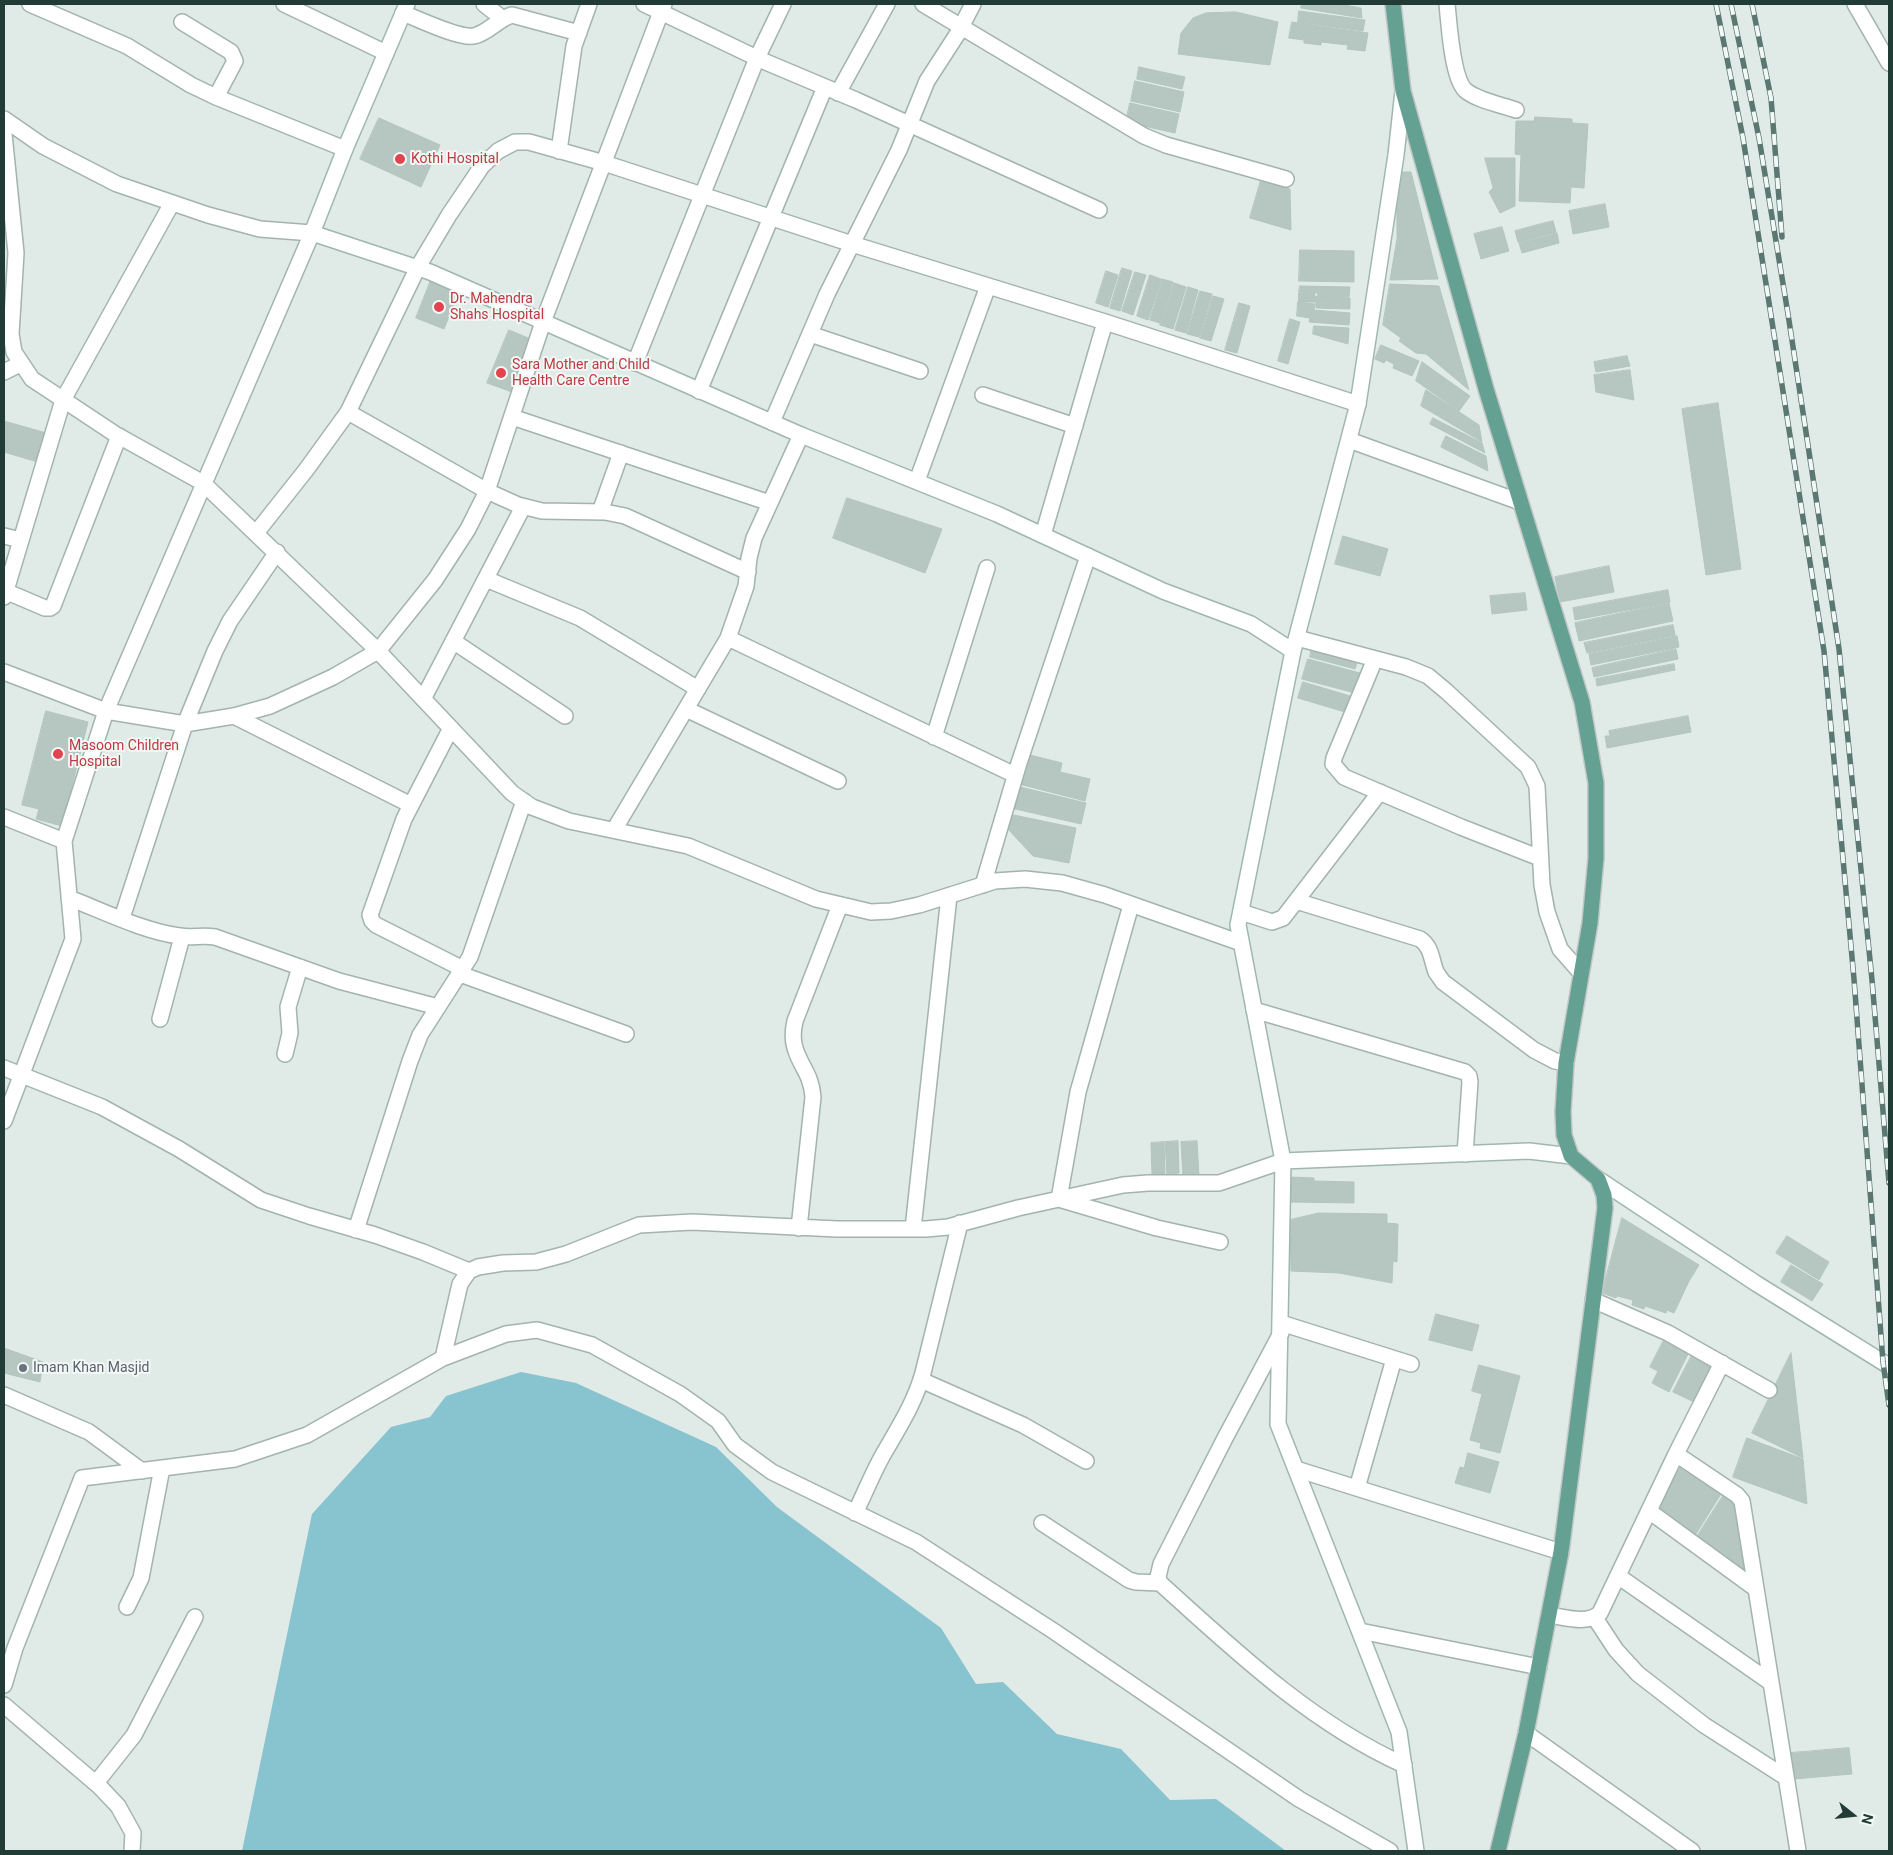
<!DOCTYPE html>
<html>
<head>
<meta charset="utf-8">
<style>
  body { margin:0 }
  #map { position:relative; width:1893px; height:1855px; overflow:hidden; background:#e0ebe7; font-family:Roboto,sans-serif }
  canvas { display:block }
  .frame { position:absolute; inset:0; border:5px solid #213c35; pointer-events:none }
  .north { position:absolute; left:1828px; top:1790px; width:50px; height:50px; -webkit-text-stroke:4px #f1f8f5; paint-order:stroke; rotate:106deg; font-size:14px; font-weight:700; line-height:20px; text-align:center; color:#213c35 }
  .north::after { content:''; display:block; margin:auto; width:18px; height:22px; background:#213c35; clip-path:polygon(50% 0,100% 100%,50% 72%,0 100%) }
</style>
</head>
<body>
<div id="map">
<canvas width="1893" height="1855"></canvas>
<div class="frame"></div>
<div class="north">N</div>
</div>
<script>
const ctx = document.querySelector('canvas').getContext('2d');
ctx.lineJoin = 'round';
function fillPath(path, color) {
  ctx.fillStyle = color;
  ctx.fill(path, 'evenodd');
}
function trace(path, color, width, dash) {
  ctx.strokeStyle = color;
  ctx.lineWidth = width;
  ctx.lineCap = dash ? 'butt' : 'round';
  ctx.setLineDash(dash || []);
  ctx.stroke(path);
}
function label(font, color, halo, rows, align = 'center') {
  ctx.font = font + ' Roboto,sans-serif';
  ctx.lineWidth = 4;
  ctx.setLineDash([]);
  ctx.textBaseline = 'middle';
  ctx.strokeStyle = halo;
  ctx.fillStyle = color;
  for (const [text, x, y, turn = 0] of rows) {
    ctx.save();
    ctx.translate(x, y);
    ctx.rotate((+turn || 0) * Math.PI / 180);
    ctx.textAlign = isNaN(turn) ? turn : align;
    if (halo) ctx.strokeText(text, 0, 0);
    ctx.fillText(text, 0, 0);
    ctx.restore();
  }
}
fillPath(new Path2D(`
  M 521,1372 L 576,1383 L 716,1447 L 777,1507 L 941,1628 L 976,1684 L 1003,1682 L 1057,1734 L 1121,1749 L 1170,1800 L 1216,1799 L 1286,1851 L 242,1851 L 312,1514 L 391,1427 L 430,1417 L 446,1396 Z`), '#88c3d0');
const building = new Path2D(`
  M 1302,4 L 1338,4 L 1361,8 L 1362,18 L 1301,8 Z
  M 1299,11 L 1365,20 L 1363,31 L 1298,22 Z
  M 1236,12 L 1278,22 L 1270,65 L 1178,54 L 1181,33 L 1193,18 L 1206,13 Z
  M 1292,22 L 1368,33 L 1365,51 L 1347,49 L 1348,45 L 1321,42 L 1321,45 L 1304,43 L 1304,40 L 1289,38 Z
  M 1139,67 L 1185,77 L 1182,89 L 1137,79 Z
  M 1135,81 L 1184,92 L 1180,112 L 1131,101 Z
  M 1130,103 L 1179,114 L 1175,133 L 1126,122 Z
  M 1535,117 L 1572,119 L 1572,123 L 1588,124 L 1584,188 L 1571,187 L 1570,203 L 1519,201 L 1521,155 L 1515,154 L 1516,121 L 1534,121 Z
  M 379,118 L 440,145 L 421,187 L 360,159 Z
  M 1485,158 L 1515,158 L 1515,206 L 1500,213 L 1489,192 L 1493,188 Z
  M 1397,172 L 1411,172 L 1438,279 L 1390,280 L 1397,239 Z
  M 1261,180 L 1290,189 L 1291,230 L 1250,218 Z
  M 1605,204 L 1609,227 L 1573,234 L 1569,211 Z
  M 1553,221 L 1556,232 L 1518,242 L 1515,231 Z
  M 1502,227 L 1509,251 L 1481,259 L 1474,234 Z
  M 1557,233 L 1559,243 L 1522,253 L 1519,243 Z
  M 1300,250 L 1354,251 L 1354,282 L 1299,281 Z
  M 1122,268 L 1132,271 L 1120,311 L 1110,308 Z
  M 1106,271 L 1118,275 L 1108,307 L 1096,303 Z
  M 1135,272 L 1146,275 L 1133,315 L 1122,311 Z
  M 1150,275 L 1161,279 L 1148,320 L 1137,316 Z
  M 1162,279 L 1173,282 L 1160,323 L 1150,320 Z
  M 431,280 L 459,291 L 444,329 L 416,318 Z
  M 1174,283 L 1186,287 L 1173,329 L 1160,325 Z
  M 1390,284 L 1439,286 L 1469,390 L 1426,354 L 1416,353 L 1399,341 L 1401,338 L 1383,325 Z
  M 1300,286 L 1350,287 L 1349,297 L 1318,296 L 1318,293 L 1299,292 Z
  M 1188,287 L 1198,290 L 1186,333 L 1175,330 Z
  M 1200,291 L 1212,294 L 1199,337 L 1187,334 Z
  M 1299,293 L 1315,293 L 1314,296 L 1350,298 L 1350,309 L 1316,308 L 1316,302 L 1299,302 Z
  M 1213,296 L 1224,299 L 1211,341 L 1200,338 Z
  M 1298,302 L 1315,304 L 1314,310 L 1350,313 L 1349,325 L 1309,322 L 1310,318 L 1297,316 Z
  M 1239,303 L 1250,306 L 1237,353 L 1225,350 Z
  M 1290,319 L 1300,322 L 1288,364 L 1278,361 Z
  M 1314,326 L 1349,328 L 1348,344 L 1313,334 Z
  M 509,330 L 533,340 L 512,392 L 487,383 Z
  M 1381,345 L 1419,361 L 1412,376 L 1393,368 L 1394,364 L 1386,360 L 1384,363 L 1375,359 Z
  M 1627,356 L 1630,366 L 1596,372 L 1594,362 Z
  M 1422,362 L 1470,396 L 1459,411 L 1416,381 Z
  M 1630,370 L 1634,400 L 1596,392 L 1594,375 Z
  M 1426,390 L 1479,425 L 1482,442 L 1421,406 Z
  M 1718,403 L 1741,569 L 1706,575 L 1682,409 Z
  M 1433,418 L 1482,443 L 1485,453 L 1430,424 Z
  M 4,421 L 50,434 L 41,463 L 4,452 Z
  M 1446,436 L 1486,456 L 1488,471 L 1441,447 Z
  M 847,498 L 942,529 L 925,573 L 833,538 Z
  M 1343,536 L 1388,549 L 1380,576 L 1335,564 Z
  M 1609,566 L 1614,592 L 1560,602 L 1555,577 Z
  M 1668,590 L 1670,602 L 1575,620 L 1573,608 Z
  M 1525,593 L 1527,610 L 1492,614 L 1490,596 Z
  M 1669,603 L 1673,621 L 1579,641 L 1575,623 Z
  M 1673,625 L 1675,635 L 1587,653 L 1584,643 Z
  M 1677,636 L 1679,647 L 1591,665 L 1589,654 Z
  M 1312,647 L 1358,659 L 1355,669 L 1310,657 Z
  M 1676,649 L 1678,659 L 1594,677 L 1592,668 Z
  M 1308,659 L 1360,673 L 1355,693 L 1302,679 Z
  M 1674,664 L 1675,670 L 1597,686 L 1596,679 Z
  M 1303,682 L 1350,696 L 1345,712 L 1298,698 Z
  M 46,711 L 88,722 L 62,826 L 36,819 L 39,809 L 22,805 Z
  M 1688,716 L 1691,732 L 1607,748 L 1605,736 L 1610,736 L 1609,731 Z
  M 1026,754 L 1062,763 L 1060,772 L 1090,779 L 1085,801 L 1019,784 Z
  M 1016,786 L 1086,803 L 1081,824 L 1011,808 Z
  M 1009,814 L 1076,828 L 1069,863 L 1033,856 L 1006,827 Z
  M 1178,1141 L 1179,1173 L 1167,1174 L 1165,1142 Z
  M 1197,1141 L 1199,1176 L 1183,1177 L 1181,1142 Z
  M 1164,1142 L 1165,1174 L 1152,1175 L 1151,1143 Z
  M 1290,1177 L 1314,1178 L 1314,1181 L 1354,1182 L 1354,1203 L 1289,1202 Z
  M 1319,1213 L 1387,1214 L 1387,1223 L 1398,1224 L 1397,1262 L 1393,1261 L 1392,1283 L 1339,1273 L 1291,1271 L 1290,1220 Z
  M 1622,1218 L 1699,1265 L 1689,1281 L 1674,1313 L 1667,1310 L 1666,1313 L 1645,1306 L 1644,1309 L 1632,1305 L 1633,1300 L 1617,1296 L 1616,1298 L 1602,1293 Z
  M 1787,1236 L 1829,1262 L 1819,1280 L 1776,1253 Z
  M 1791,1265 L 1823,1284 L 1812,1301 L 1781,1282 Z
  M 1436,1314 L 1479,1325 L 1472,1351 L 1429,1340 Z
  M 1665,1338 L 1690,1350 L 1669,1392 L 1652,1383 L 1658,1371 L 1650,1367 Z
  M 4,1348 L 43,1362 L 40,1382 L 4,1373 Z
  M 1693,1353 L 1714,1364 L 1694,1402 L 1673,1392 Z
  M 1791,1353 L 1803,1458 L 1752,1433 Z
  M 1479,1365 L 1520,1376 L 1500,1453 L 1480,1448 L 1481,1443 L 1470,1440 L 1482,1394 L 1472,1391 Z
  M 1747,1438 L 1803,1459 L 1807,1504 L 1733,1477 Z
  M 1468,1453 L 1499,1462 L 1490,1493 L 1455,1483 L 1460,1467 L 1464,1468 Z
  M 1680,1468 L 1721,1494 L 1694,1537 L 1653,1511 Z
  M 1723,1496 L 1743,1509 L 1744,1573 L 1694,1541 Z
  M 1849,1748 L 1852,1774 L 1794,1779 L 1791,1753 Z`);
fillPath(building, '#b6c6c0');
trace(building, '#b3c5be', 1);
const street = new Path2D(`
  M 30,4 L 127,46 L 191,85 L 216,97 L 345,149
  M 284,4 L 386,53
  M 484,4 L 503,19
  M 644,4 L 761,60 L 856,100 L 1099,210
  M 923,4 L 1144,136 L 1166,145 L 1286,179
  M 1447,4 C 1449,23 1452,77 1465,90 C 1476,100 1502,105 1516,110
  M 1855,4 L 1889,63
  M 403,13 C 418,19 460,39 474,36 C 488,33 498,19 512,15 L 579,33
  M 182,22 L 231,52 L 235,61 L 216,97
  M 838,93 L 887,4
  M 4,119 L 43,146 L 117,184 L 208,215 L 260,229 L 312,233 L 106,711 L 4,672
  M 4,134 L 16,253 L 11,334 L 14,352 L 32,379 L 115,434 L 203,483 L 378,651 L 512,793 L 532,807 L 569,821 L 688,846 L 816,899 L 871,912 L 891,911 L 919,905 L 995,881 L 1025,879 L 1062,883 L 1105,895 L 1241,943
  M 559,151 L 574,46 L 589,4
  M 810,334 L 920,371
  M 635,363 L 757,58 L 783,4
  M 4,372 L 20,364
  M 699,391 L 825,87
  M 983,395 L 1075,426
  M 348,412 L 487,491 L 518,505 L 542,511 L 605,512 L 625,516 L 748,572
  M 512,417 L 770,503
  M 772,422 L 827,294 L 899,150 L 927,81 L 958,33 L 973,4
  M 1349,440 L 1520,502
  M 917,481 L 988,286
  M 600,512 L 621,453
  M 256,533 L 306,470 L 348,412 L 418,267 L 449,215 L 482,166 L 498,151 L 515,142 L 529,142 L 604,163 L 852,244 L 1105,322 L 1358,404
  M 1043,535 L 1105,322
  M 4,536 L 21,540
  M 486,579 L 580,618 L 698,689
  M 5,591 L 45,608 L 50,608 L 53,606 L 119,436
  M 4,597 L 63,400 L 172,203
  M 728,638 L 1015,775
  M 1297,638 L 1406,667 L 1428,676 L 1446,691 L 1528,767 L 1537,786 L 1542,885 L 1547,912 L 1560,949 L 1581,973
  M 453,641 L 565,716
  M 1375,659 L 1334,758 L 1333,764 L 1344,777 L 1461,827 L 1540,858
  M 423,699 L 523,507
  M 686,709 L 838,781
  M 234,716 L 411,805
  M 451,728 L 404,819 L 370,915 L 372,921 L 376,925 L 463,969
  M 934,737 L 987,568
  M 4,817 L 64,841
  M 614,830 L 728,638 L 746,586 L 749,558 L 754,538 L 801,435
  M 983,885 L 1019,763 L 1088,556
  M 69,898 C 103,911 145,932 180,936 C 192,938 203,935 215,937 L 339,981 L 438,1007
  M 1296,901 L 1420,939 C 1432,947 1431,959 1436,972 C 1438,975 1441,979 1443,982 L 1534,1050 L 1555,1061 L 1566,1063
  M 1131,905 L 1078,1092 L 1059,1199 L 1157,1228 L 1220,1242
  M 1241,912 L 1272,922 L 1283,918 L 1380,792
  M 122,918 L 185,724 L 215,651 L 230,621 L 277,552
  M 460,974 L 626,1034
  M 1254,1010 L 1465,1072 L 1469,1076 L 1470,1082 L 1465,1154
  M 160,1019 L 182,937
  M 285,1054 L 290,1033 L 288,1007 L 300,967
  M 4,1068 L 102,1107 L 179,1149 L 261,1200 L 309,1216 L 375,1235 L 423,1252 L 469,1271
  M 4,1121 L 73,939 L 64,841 L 106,711 L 185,724 L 234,716 L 270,706 L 333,677 L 378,651 L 435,580 L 468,529 L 487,491 L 543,322 L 664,4
  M 799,1228 L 813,1097 C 811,1073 801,1068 795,1048 C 792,1039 793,1030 795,1021 L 840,905
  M 913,1229 L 949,896
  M 356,1230 L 410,1061 L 420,1035 L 470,957 L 524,801
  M 1593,1300 L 1668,1333 L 1769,1390
  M 1281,1323 L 1411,1364
  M 1281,1333 L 1224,1440 L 1161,1564 L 1158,1577 L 1160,1583 C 1235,1651 1311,1723 1404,1765
  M 443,1358 L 460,1284 L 469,1271 L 478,1267 L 503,1263 L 536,1262 L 566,1254 L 639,1225 L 692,1222 L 837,1229 L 926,1229 L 948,1227 L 1018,1208 L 1123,1185 L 1148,1183 L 1219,1183 L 1283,1161
  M 921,1380 L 1023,1425 L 1086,1461
  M 4,1395 L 89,1432 L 142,1471
  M 1676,1454 L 1737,1495 L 1742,1501 L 1798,1851
  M 1296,1469 L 1561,1552
  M 1357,1488 L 1394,1359
  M 1649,1511 L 1756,1589
  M 855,1513 C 865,1493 873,1472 884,1453 C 899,1427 915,1402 923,1373 L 960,1223
  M 1042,1523 L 1129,1580 L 1136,1582 L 1160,1583
  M 1618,1576 L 1770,1682
  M 127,1607 L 141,1578 L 162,1468
  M 1549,1615 C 1565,1617 1587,1625 1600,1613 L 1676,1454 L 1722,1363
  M 1595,1618 L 1616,1650 L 1638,1674 L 1704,1725 L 1785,1777
  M 1360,1631 L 1539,1667
  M 4,1685 L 15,1648 L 82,1478 L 235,1459 L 307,1435 L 443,1358 L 506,1334 L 537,1330 L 592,1345 L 680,1394 L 718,1421 L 735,1445 L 772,1472 L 916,1542 L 1055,1632 L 1299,1799 L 1390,1851
  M 4,1705 L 100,1787 L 118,1806 L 133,1833 L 132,1851
  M 1526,1733 L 1692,1851
  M 96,1783 L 134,1735 L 195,1617`);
const secondary = new Path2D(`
  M 407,4 L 345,149 L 312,233 L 430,272 L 801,435 L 997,514 L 1163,591 L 1251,624 L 1293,651
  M 1403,91 L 1396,155 L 1358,404 L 1293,651 L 1238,925 L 1283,1161 L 1278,1424 L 1399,1732 L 1416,1851
  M 1283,1161 L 1529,1151 L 1571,1156
  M 1598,1179 L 1757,1284 L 1889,1366`);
const primary = new Path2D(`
  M 1393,4 L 1403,91 L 1486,389 L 1582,702 L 1596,783 L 1596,858 L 1590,923 L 1566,1063 L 1563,1112 L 1564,1135 L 1571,1156 L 1598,1179 L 1604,1195 L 1605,1208 L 1561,1552 L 1526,1733 L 1498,1851`);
trace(street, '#a3b3ae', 18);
trace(secondary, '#9fb7af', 18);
trace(primary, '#c1c8c6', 18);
trace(street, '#fff', 15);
trace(secondary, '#fff', 15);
trace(primary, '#65a193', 15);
const rail = new Path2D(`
  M 1716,4 L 1743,138 L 1824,651 L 1854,979 L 1883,1362 L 1889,1405
  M 1731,4 L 1759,138 L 1788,314 L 1839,649 L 1872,980 L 1889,1183
  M 1752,4 L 1771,98 L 1782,237`);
trace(rail, '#5b7771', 5.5);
trace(rail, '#f1f8f5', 4, [11]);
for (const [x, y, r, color] of [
  [400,159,6,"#e0444e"],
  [439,307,6,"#e0444e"],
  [501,373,6,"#e0444e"],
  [58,754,6,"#e0444e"],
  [23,1368,5,"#6b7280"]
]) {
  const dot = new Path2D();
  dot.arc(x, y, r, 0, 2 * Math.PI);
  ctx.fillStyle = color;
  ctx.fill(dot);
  trace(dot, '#f1f8f5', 2);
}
label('14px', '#be3a42', '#f1f8f5', [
  ["Kothi Hospital",411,159],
  ["Dr. Mahendra",450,299],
  ["Shahs Hospital",450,315],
  ["Sara Mother and Child",512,365],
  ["Health Care Centre",512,381],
  ["Masoom Children",69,746],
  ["Hospital",69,762]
], 'left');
label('14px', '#5b616d', '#f1f8f5', [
  ["Imam Khan Masjid",33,1368]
], 'left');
</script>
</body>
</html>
